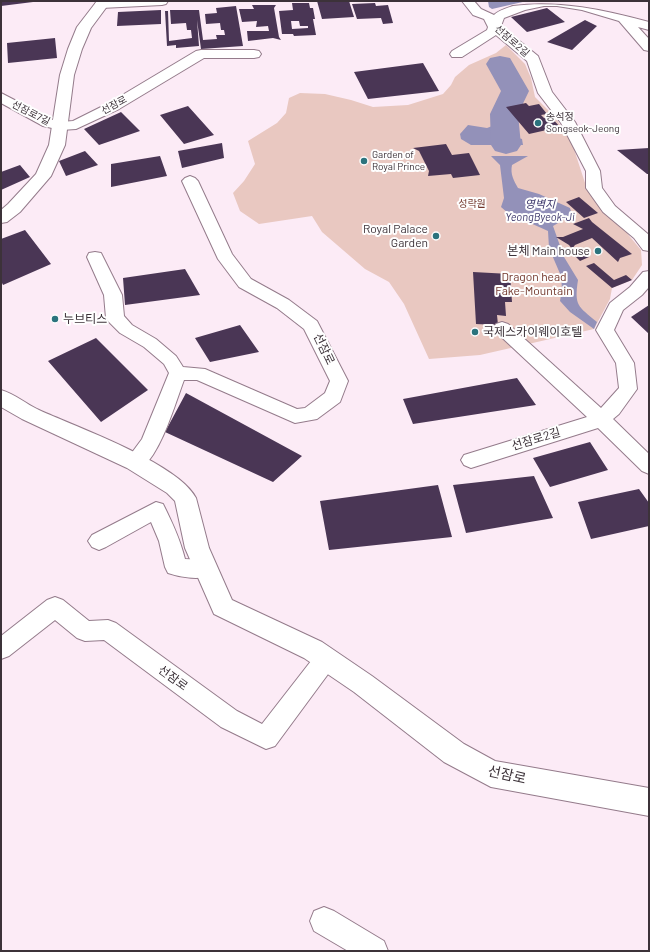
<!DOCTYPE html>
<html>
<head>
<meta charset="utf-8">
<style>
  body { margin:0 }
  #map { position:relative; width:650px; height:952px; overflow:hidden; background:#fcebf6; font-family:Barlow,sans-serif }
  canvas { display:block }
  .frame { position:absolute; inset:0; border:2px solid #3c3239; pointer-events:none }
</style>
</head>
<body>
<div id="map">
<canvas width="650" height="952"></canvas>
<div class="frame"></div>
</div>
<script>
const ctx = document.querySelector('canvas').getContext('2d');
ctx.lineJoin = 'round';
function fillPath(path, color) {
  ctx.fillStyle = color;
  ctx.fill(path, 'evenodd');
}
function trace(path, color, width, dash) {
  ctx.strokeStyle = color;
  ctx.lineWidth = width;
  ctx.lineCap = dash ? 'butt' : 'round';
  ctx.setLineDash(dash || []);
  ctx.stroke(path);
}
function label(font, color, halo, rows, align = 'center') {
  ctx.font = font + ' Barlow,"Noto Sans KR",sans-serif';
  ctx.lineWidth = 4;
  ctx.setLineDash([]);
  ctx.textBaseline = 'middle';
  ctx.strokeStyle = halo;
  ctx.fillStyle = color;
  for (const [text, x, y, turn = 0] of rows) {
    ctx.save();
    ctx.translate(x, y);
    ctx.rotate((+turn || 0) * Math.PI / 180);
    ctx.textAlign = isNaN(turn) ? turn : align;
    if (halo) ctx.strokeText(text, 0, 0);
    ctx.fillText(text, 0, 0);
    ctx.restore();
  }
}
fillPath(new Path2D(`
  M 506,45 L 525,64 L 531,78 L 535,97 L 555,117 L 572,143 L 586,186 L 600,208 L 626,232 L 641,250 L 642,265 L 632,280 L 612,288 L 610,299 L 594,329 L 480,355 L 429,359 L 404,304 L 389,282 L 365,269 L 322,232 L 312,216 L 259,224 L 240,211 L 233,193 L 244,181 L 255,164 L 248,141 L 277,123 L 286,113 L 289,98 L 300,93 L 325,94 L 351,100 L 373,107 L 408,105 L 443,94 L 451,85 L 455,77 L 469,65 L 496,53 Z`), '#e9c8c1');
fillPath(new Path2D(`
  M 488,1 L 527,1 L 492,9 L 489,7 Z
  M 504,114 C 515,123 511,126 515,137 L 522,139 L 523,145 L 471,145 L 461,139 L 460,134 L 468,125 L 487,128 L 495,125 L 496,120 Z
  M 491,156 L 528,156 L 512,165 C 510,174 514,181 518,188 L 539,194 L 570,208 L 572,215 L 553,226 L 564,257 L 578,280 C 574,306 578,306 597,322 L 594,329 L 570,312 L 560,301 L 562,289 L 561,276 L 549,248 L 548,231 L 508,213 L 501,207 L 504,198 L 500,165 Z`), '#9391b9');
fillPath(new Path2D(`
  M 500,56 L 510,58 L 529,91 L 518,114 L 521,145 L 517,151 L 506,154 L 495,151 L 491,145 L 490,114 L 501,91 L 486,64 L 490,58 Z`), '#9391b9');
fillPath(new Path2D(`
  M 1,1 L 33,1 L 33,2 L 1,6 Z
  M 317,1 L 349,1 L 354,17 L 322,19 Z
  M 292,3 L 309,3 L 310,8 L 313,8 L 315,19 L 313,19 L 316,35 L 294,36 L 293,34 L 282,34 L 279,11 L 293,10 ZM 291,21 L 299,21 L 300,26 L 308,26 L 308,28 L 292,29 Z
  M 375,3 L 376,6 L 388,5 L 393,23 L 383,24 L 381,18 L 357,19 L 352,4 Z
  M 252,5 L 276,5 L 274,8 L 279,37 L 281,40 L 273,38 L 248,41 L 247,31 L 269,31 L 268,26 L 256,27 L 257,21 L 242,22 L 239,9 L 254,9 Z
  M 236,6 L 243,46 L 201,49 L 197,20 L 199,46 L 176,48 L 176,45 L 167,46 L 165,11 L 168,11 L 169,41 L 192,38 L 191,30 L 187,30 L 186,23 L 171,24 L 170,10 L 199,10 L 203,40 L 217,39 L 216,35 L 225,35 L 224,30 L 221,30 L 220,23 L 206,24 L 205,14 L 217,13 L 216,8 Z
  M 547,8 L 565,22 L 527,32 L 511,17 Z
  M 161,10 L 161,24 L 117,26 L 118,12 Z
  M 585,20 L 597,26 L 572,50 L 547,42 Z
  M 55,38 L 57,58 L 8,63 L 7,43 Z
  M 423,63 L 439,91 L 368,99 L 354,72 Z
  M 526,103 L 529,106 L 539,104 L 547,114 L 541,115 L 544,118 L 550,116 L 560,127 L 529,134 L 506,107 Z
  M 188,106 L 214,135 L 184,144 L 160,115 Z
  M 121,112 L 140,131 L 99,145 L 84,129 Z
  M 222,143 L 224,158 L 182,168 L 178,151 Z
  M 446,144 L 452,155 L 469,153 L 480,175 L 453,178 L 451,174 L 428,176 L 429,171 L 419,151 L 413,148 Z
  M 649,148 L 649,174 L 647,174 L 617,150 Z
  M 85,151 L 98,165 L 66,176 L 59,161 Z
  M 160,156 L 167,176 L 111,187 L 111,164 Z
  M 20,165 L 30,177 L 1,190 L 1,172 Z
  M 579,197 L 598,213 L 584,218 L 566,202 Z
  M 589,218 L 592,222 L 632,254 L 620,258 L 618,262 L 592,238 L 575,245 L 572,249 L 569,245 L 556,237 L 563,237 L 583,229 L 573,224 Z
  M 25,230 L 51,264 L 3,285 L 1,281 L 1,239 Z
  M 581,250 L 589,257 L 580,261 L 572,253 Z
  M 594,263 L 614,280 L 626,275 L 632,280 L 612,288 L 586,266 Z
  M 185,269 L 200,295 L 125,305 L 123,278 Z
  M 473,272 L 510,274 L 512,302 L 505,302 L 506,316 L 497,315 L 498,325 L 476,324 Z
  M 649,305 L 649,334 L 631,317 Z
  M 240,325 L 259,352 L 210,362 L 195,338 Z
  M 96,338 L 148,390 L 101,422 L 48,361 Z
  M 517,378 L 536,405 L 413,424 L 403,399 Z
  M 186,393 L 302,456 L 273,482 L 165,432 Z
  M 590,442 L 608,470 L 550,487 L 533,458 Z
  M 534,476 L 553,518 L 466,533 L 453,485 Z
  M 438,485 L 452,537 L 329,550 L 320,501 Z
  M 639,489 L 649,503 L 649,526 L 591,539 L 578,502 Z`), '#4a3655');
const minor = new Path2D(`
  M 97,1 L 168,1 L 166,4 L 162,5 L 101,8 L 97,7 L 95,4 Z
  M 462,1 L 474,1 L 481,9 L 494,15 C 499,10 507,8 513,6 C 559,0 605,10 649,22 L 649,30 L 638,27 L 649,39 L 649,51 L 644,50 L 619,21 L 582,10 L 557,6 L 544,6 L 525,10 L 504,18 L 501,26 L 538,56 L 552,92 L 575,122 L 600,171 L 602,188 L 615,206 L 649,235 L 649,251 L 643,250 L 634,238 L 603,212 L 586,188 L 586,171 L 561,123 L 538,93 L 527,61 L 496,35 L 462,57 L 452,57 L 450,54 L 452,51 L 487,30 L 488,27 L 484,19 L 473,15 Z
  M 201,50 L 254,50 L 259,51 L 261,54 L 259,57 L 254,58 L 204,58 L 119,109 L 76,129 L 61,130 L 43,126 L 1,103 L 1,93 L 53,120 L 61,122 L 73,121 L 109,103 L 196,51 Z
  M 190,176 L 195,178 L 198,181 L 232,254 L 251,279 L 289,300 L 317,321 L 348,381 L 340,402 L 317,419 L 295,423 L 197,380 L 184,380 C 175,404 162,450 143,467 C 138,470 133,469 128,467 L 125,462 L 142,439 L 169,373 L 164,364 L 144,347 L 120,333 L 109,322 L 106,318 L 104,295 L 87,257 L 89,253 L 95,252 L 101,253 L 122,295 L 124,316 L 132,325 L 156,339 L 176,356 L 183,367 L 205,369 L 297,409 L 305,408 L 325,393 L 330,381 L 304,329 L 277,308 L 239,287 L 218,259 L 182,181 L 185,178 Z
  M 649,271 L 649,287 L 642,295 L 623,310 L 614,330 L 634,363 L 637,389 L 619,414 L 613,419 L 649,454 L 649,474 L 642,471 L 598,428 L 471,468 L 464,465 L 461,460 L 464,455 L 587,417 L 496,332 L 493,328 L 496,324 L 502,322 L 508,324 L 601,408 L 619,388 L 616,363 L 596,330 L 610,303 L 630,287 L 643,272 Z
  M 156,502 L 163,504 C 172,522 180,539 185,559 L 206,560 L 214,563 L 217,569 L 214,575 C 200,580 182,578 168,573 L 165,567 L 159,541 L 151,522 L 106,547 L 99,550 L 92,547 L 88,541 L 92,535 Z
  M 55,597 L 63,600 L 89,621 L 108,620 L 116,623 L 237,711 L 262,724 L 318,652 L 326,649 L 334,652 L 338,659 L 334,666 L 275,746 L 266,749 L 221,727 L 104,640 L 85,641 L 77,638 L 55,620 L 9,656 L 1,659 L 1,636 L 47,600 Z
  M 324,907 L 334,911 L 384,941 L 388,951 L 348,951 L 314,931 L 310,921 L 314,911 Z`);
const tertiary = new Path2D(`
  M 97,1 L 111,1 L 91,28 L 82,49 L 74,75 L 65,145 L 51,176 L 20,212 L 7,222 L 1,223 L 1,210 L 8,204 L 36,174 L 49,145 L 60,75 L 68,49 L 77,27 Z
  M 1,390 C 15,394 26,404 39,410 C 76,427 178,463 196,498 L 209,548 L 232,600 L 322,642 L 372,676 L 464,744 L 495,761 L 649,788 L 649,816 L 491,787 L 444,762 L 354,692 L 304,658 L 214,614 L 185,548 L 175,501 L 167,493 L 127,468 L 22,419 L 1,407 Z`);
trace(minor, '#947b8b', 2);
trace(tertiary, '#947b8b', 2);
fillPath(minor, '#fff');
fillPath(tertiary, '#fff');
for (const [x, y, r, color] of [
  [538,123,4,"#2b737d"],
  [364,161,4,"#2b737d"],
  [436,236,4,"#2b737d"],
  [598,251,4,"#2b737d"],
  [55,319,4,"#2b737d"],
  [475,332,4,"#2b737d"]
]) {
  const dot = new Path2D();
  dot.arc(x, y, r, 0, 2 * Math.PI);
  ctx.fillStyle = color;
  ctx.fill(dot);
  trace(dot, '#fefefe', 1.5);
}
label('10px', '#3c3239', '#fefefe', [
  ["선잠로2길",512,41,41],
  ["선잠로",114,105,-28],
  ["선잠로7길",31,113,27]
]);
label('10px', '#3c3239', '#fefefe', [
  ["송석정",546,117],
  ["Songseok-Jeong",546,129],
  ["Garden of",372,155],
  ["Royal Prince",372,167]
], 'left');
label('10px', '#71352a', '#fefefe', [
  ["성락원",472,204]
]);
label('italic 11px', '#3b3569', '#fefefe', [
  ["영벽지",540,204],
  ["YeongByeok-Ji",540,217]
]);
label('12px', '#3c3239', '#fefefe', [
  ["Royal Palace",428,229],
  ["Garden",428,243],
  ["본체 Main house",590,251],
  ["누브티스",63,319,"left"],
  ["국제스카이웨이호텔",483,332,"left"]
], 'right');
label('12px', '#71352a', '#fefefe', [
  ["Dragon head",534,277],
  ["Fake-Mountain",534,291]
]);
label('12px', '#3c3239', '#fefefe', [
  ["선잠로",324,349,64],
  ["선잠로2길",536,439,-17],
  ["선잠로",173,678,36]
]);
label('14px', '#3c3239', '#fefefe', [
  ["선잠로",507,775,13]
]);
</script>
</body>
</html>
